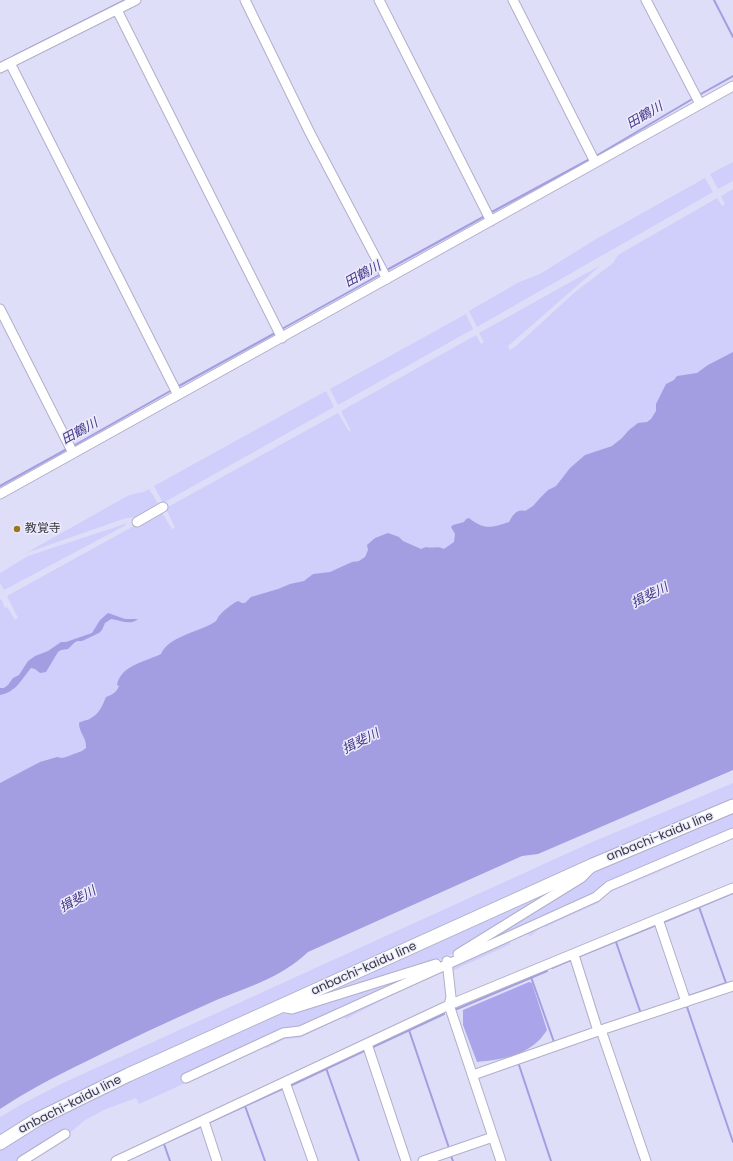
<!DOCTYPE html>
<html>
<head>
<meta charset="utf-8">
<style>
  body { margin:0 }
  canvas { display:block; background:#dfdef8 }
</style>
</head>
<body>
<canvas width="733" height="1161"></canvas>
<script>
const ctx = document.querySelector('canvas').getContext('2d');
ctx.lineJoin = 'round';
function fillPath(path, color) {
  ctx.fillStyle = color;
  ctx.fill(path, 'evenodd');
}
function trace(path, color, width, dash) {
  ctx.strokeStyle = color;
  ctx.lineWidth = width;
  ctx.lineCap = dash ? 'butt' : 'round';
  ctx.setLineDash(dash || []);
  ctx.stroke(path);
}
function label(font, color, halo, rows, align = 'center') {
  ctx.font = font + ' Poppins,"Noto Sans JP",sans-serif';
  ctx.lineWidth = 3;
  ctx.setLineDash([]);
  ctx.textBaseline = 'middle';
  ctx.strokeStyle = halo;
  ctx.fillStyle = color;
  for (const [text, x, y, turn = 0] of rows) {
    ctx.save();
    ctx.translate(x, y);
    ctx.rotate((+turn || 0) * Math.PI / 180);
    ctx.textAlign = isNaN(turn) ? turn : align;
    if (halo) ctx.strokeText(text, 0, 0);
    ctx.fillText(text, 0, 0);
    ctx.restore();
  }
}
fillPath(new Path2D(`
  M 733,162 L 733,181 L 718,189 L 710,174 Z
  M 705,178 L 713,192 L 477,327 L 469,311 L 519,282 L 540,274 L 596,239 Z
  M 733,189 L 733,371 L 639,430 L 622,438 L 612,446 L 585,455 L 570,468 L 556,486 L 548,490 L 540,498 L 533,506 L 525,511 L 514,513 L 509,522 L 96,749 L 0,797 L 0,600 L 1,599 L 5,608 L 7,607 L 15,620 L 18,618 L 7,596 L 161,511 L 172,529 L 175,528 L 166,508 L 338,413 L 349,431 L 351,431 L 341,411 L 476,335 L 481,344 L 484,342 L 479,333 L 601,265 L 508,346 L 510,350 L 515,347 L 575,292 L 613,263 L 618,255 L 717,198 L 722,206 L 725,204 L 721,196 Z
  M 466,314 L 473,329 L 338,405 L 330,389 Z
  M 326,391 L 334,407 L 163,503 L 154,486 Z
  M 149,489 L 159,505 L 138,517 L 126,518 L 26,553 L 129,495 L 144,492 Z
  M 125,524 L 126,525 L 4,590 L 0,583 L 0,573 L 28,556 Z
  M 733,783 L 733,801 L 0,1137 L 0,1117 L 24,1103 L 63,1083 L 590,843 Z
  M 733,811 L 733,831 L 459,957 L 594,870 Z
  M 733,834 L 733,838 L 656,873 L 608,893 L 598,903 L 545,927 L 541,927 L 530,937 L 526,931 L 614,886 Z
  M 574,878 L 457,951 L 444,958 L 294,1007 Z
  M 508,940 L 511,944 L 452,971 L 452,967 Z
  M 430,968 L 431,970 L 298,1029 L 283,1031 L 185,1076 L 186,1080 L 286,1034 L 301,1033 L 442,969 L 445,971 L 390,996 L 346,1019 L 344,1017 L 300,1038 L 285,1039 L 267,1048 L 265,1047 L 139,1104 L 136,1098 L 106,1109 L 85,1120 L 66,1136 L 63,1132 L 18,1161 L 0,1161 L 0,1150 L 45,1120 L 279,1013 L 290,1014 Z`), '#d0cefb');
fillPath(new Path2D(`
  M 529,982 L 532,983 L 547,1030 C 544,1034 541,1039 537,1042 C 521,1057 497,1060 477,1062 L 463,1025 L 463,1010 Z`), '#aaa5ea');
fillPath(new Path2D(`
  M 733,352 L 733,770 L 538,854 L 522,856 L 308,952 C 280,979 246,987 212,1002 C 169,1021 126,1041 85,1062 C 56,1076 27,1091 0,1109 L 0,783 L 40,762 L 57,757 L 62,758 L 66,757 L 82,751 L 86,748 C 87,738 79,733 79,723 C 83,720 87,721 91,718 C 100,713 102,706 106,697 C 112,695 117,692 119,686 L 117,685 C 121,665 145,662 161,654 C 168,637 198,632 213,623 C 217,621 217,619 219,616 C 223,611 233,603 238,601 L 242,603 L 245,603 L 251,597 L 278,589 L 290,584 L 304,581 L 313,574 L 330,572 L 352,562 L 359,561 L 365,557 L 368,550 L 367,545 L 375,538 L 388,533 L 399,537 L 403,541 L 421,549 L 426,547 C 432,549 438,545 444,549 L 454,542 L 455,534 L 451,527 L 453,525 L 464,522 L 466,519 L 469,518 C 484,530 491,528 509,522 C 513,515 516,509 525,511 L 533,506 L 540,498 L 548,490 L 556,486 L 570,468 L 585,455 L 612,446 L 622,438 L 629,430 L 638,423 L 647,422 L 651,419 L 656,411 L 656,404 L 666,384 L 674,380 L 677,376 L 697,373 L 708,365 Z
  M 108,613 L 125,619 L 138,619 C 131,626 120,620 111,619 L 105,623 L 102,630 L 99,633 L 82,641 L 77,641 L 74,643 L 68,649 L 61,650 L 58,652 L 46,672 L 40,673 L 35,669 L 31,668 C 21,680 16,692 0,695 L 0,688 L 4,688 L 8,685 L 13,678 L 19,675 L 28,661 L 35,656 L 48,651 L 61,642 L 66,642 L 92,633 L 100,620 Z`), '#a39de2');
trace(new Path2D(`
  M 714,0 L 733,37
  M 14,56 L 125,0
  M 0,63 L 6,60
  M 699,95 L 733,76
  M 596,156 L 694,98
  M 490,213 L 590,159
  M 385,271 L 485,216
  M 280,330 L 381,274
  M 177,387 L 277,332
  M 73,446 L 172,390
  M 0,486 L 67,449
  M 664,922 L 733,893
  M 616,942 L 640,1011
  M 580,956 L 654,926
  M 552,968 L 571,960
  M 531,977 L 554,1042
  M 689,996 L 726,983 L 699,907
  M 687,1007 L 733,1142
  M 457,1009 L 547,971
  M 409,1030 L 449,1148
  M 373,1047 L 444,1014
  M 518,1062 L 551,1161
  M 326,1068 L 359,1161
  M 292,1085 L 364,1051
  M 245,1106 L 265,1161
  M 210,1122 L 282,1089
  M 164,1144 L 170,1161
  M 451,1156 L 453,1161
  M 132,1158 L 200,1127`), '#a39de2', 2);
const street = new Path2D(`
  M 245,0 L 310,133 L 387,279
  M 379,0 L 491,221
  M 513,0 L 595,162
  M 646,0 L 700,104
  M 117,10 L 282,338
  M 10,63 L 178,395
  M 0,68 L 136,0
  M 0,309 L 73,453
  M 0,494 L 733,86
  M 137,522 L 163,507
  M 658,919 L 686,1002
  M 458,954 L 581,878 L 590,869
  M 574,955 L 598,1031
  M 447,961 L 451,997 L 449,1005 L 501,1161
  M 281,1007 L 292,1009 L 436,964
  M 601,1030 L 646,1161
  M 367,1044 L 406,1161
  M 473,1075 L 601,1030 L 733,986
  M 186,1078 L 283,1033 L 300,1031 L 596,897 L 609,886 L 733,833
  M 285,1082 L 313,1161
  M 204,1121 L 217,1161
  M 22,1161 L 65,1134
  M 116,1161 L 449,1005 L 733,888
  M 423,1161 L 493,1137`);
const secondary = new Path2D(`
  M 0,1143 L 38,1119 L 128,1075 L 593,865 L 733,806`);
trace(street, '#b0afc9', 11);
trace(secondary, '#b0afc9', 15);
trace(street, '#fff', 9);
trace(secondary, '#fff', 13);
for (const [x, y, r, color] of [
  [17,529,4,"#9a7621"]
]) {
  const dot = new Path2D();
  dot.arc(x, y, r, 0, 2 * Math.PI);
  ctx.fillStyle = color;
  ctx.fill(dot);
  trace(dot, '#edecfc', 1.5);
}
label('12px', '#383842', '#edecfc', [
  ["教覚寺",25,529]
], 'left');
label('12px', '#383842', '#edecfc', [
  ["anbachi-kaidu line",660,837,-22],
  ["anbachi-kaidu line",364,969,-24],
  ["anbachi-kaidu line",70,1105,-27]
]);
label('italic 13px', '#463888', '#edecfc', [
  ["田鶴川",645,116,-30],
  ["田鶴川",363,275,-29],
  ["田鶴川",80,432,-29],
  ["揖斐川",650,596,-27],
  ["揖斐川",361,742,-27],
  ["揖斐川",78,900,-29]
]);
</script>
</body>
</html>
